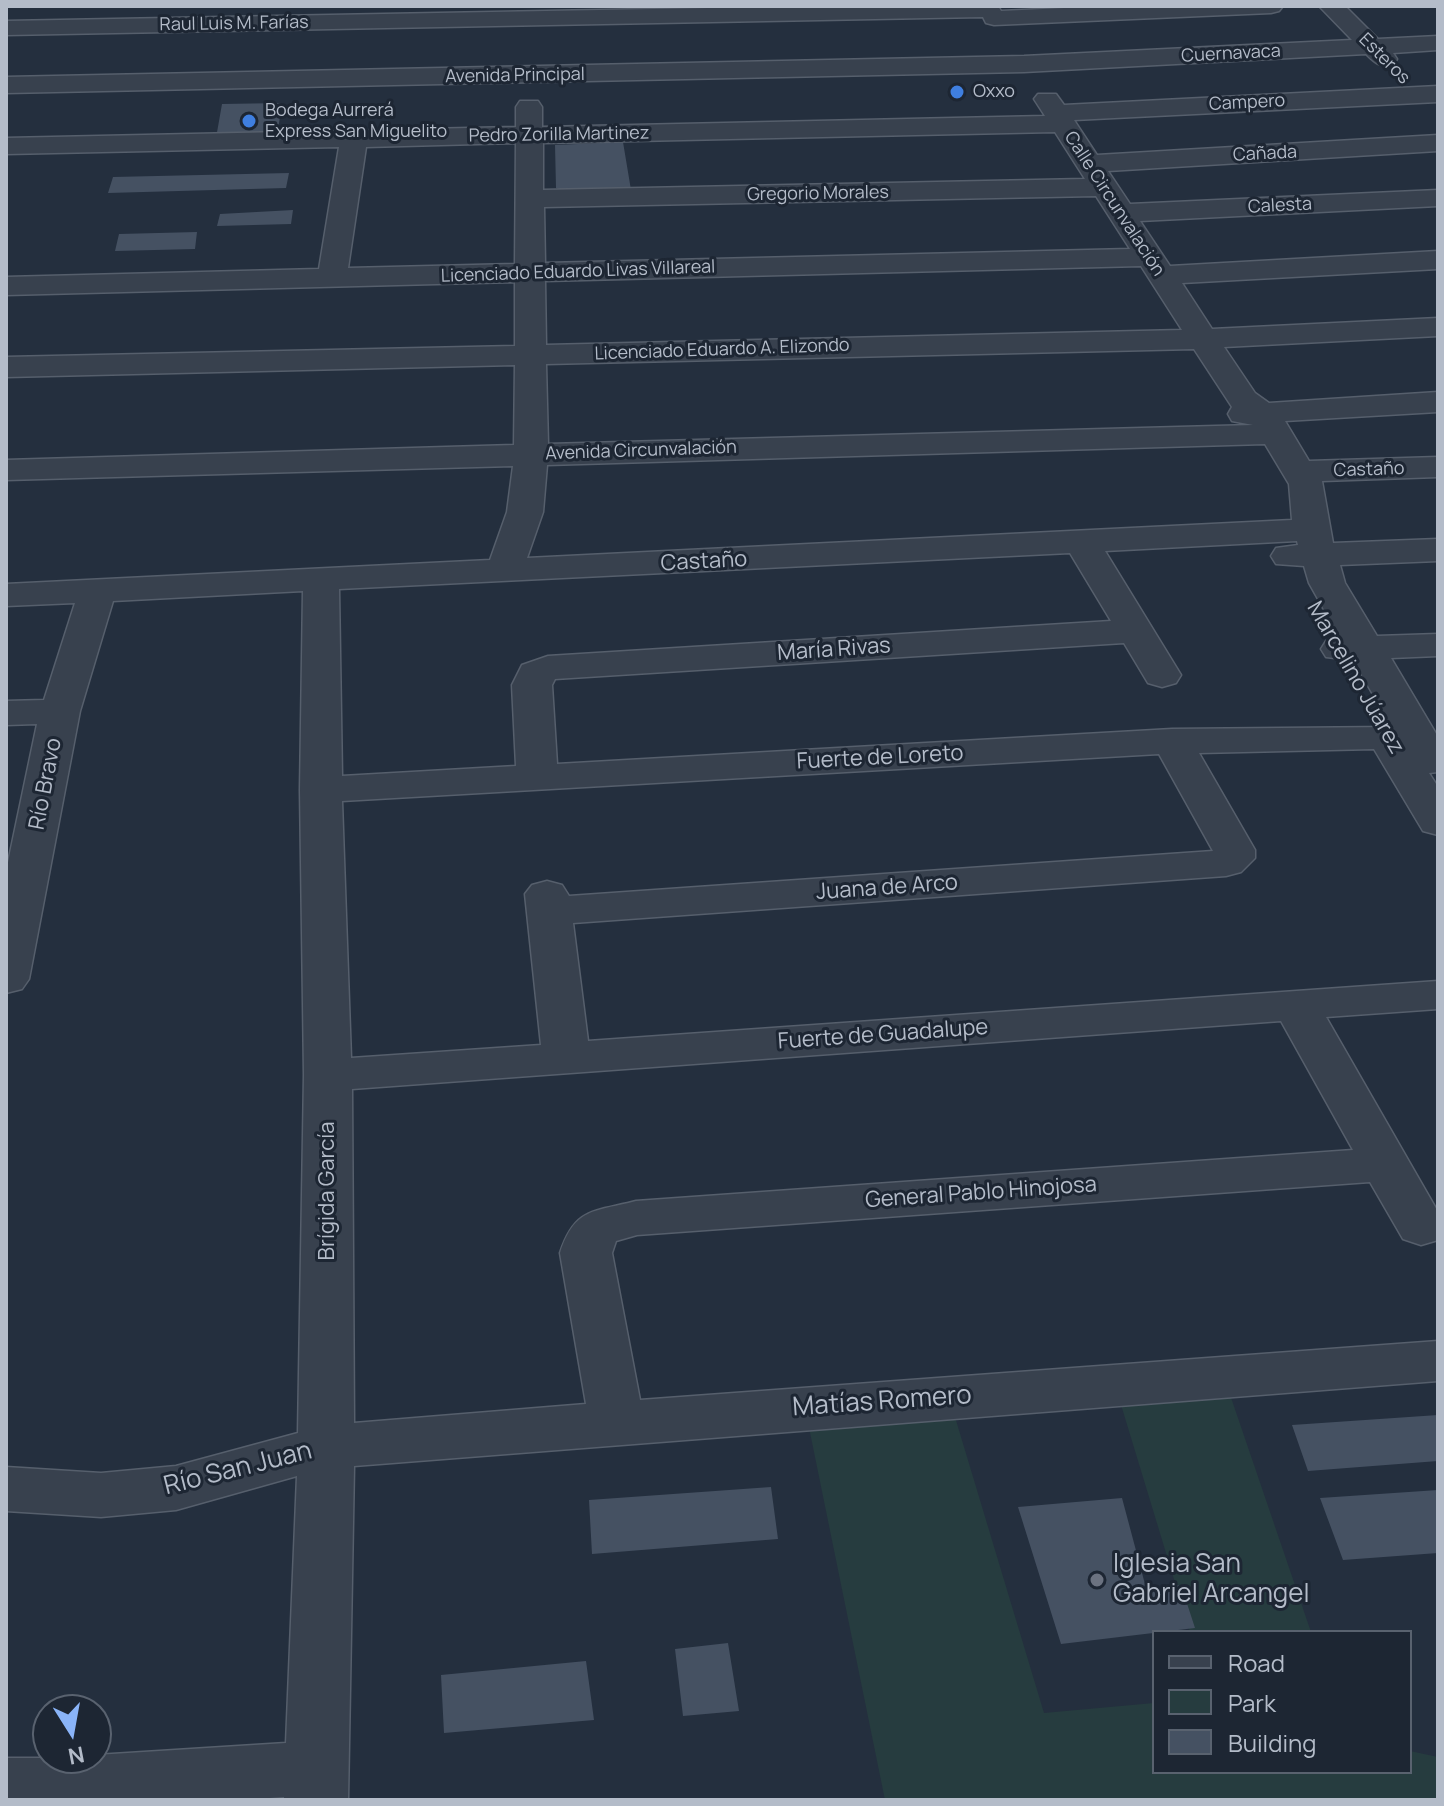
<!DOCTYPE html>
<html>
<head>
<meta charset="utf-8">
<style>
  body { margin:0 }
  #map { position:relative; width:1444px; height:1806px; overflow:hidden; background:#242f3e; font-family:Manrope,sans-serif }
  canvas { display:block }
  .frame { position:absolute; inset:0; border:8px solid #b4bcc9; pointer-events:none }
  .legend { position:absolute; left:1152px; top:1630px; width:260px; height:144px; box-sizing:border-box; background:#1d2633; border:2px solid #59626f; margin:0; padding:10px 14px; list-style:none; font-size:24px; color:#b4bcc9 }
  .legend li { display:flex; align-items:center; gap:16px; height:40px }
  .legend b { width:40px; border:2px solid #59626f }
  .north { position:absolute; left:32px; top:1694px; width:80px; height:80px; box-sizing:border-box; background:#1d2633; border:2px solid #59626f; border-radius:50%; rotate:169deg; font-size:22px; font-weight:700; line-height:32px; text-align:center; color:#b4bcc9 }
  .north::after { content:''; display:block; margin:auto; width:28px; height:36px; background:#8ab4f8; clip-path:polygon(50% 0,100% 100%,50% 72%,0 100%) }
</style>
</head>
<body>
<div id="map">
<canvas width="1444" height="1806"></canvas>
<div class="frame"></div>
<ul class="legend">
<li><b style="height:10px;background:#38414e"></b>Road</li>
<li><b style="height:22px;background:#263c3f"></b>Park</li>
<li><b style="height:22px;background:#455162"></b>Building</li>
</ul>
<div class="north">N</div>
</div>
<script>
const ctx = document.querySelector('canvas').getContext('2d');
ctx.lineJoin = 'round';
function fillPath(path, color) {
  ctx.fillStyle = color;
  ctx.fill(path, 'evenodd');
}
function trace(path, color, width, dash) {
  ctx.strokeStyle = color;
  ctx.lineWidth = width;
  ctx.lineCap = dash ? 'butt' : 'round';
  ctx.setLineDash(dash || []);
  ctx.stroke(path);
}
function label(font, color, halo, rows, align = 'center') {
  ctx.font = font + ' Manrope,sans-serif';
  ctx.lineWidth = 6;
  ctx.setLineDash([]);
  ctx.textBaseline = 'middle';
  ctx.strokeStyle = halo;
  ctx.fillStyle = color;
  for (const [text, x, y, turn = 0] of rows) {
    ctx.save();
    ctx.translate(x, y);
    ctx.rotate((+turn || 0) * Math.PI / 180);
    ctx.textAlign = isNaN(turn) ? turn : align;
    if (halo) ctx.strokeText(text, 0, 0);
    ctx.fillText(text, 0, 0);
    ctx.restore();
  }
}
fillPath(new Path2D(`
  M 1224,1377 L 1311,1632 L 1190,1632 L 1115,1385 Z
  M 949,1397 L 1044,1713 L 1154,1703 L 1154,1772 L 1410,1772 L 1410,1751 L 1438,1757 L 1438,1800 L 885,1800 L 805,1408 Z`), '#263c3f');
fillPath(new Path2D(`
  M 282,103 L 277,137 L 216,138 L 222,104 Z
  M 623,142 L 631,190 L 566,191 L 556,188 L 555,145 Z
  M 289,173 L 286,188 L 108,193 L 113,177 Z
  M 293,210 L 291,224 L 217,226 L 220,214 Z
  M 197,232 L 195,249 L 115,251 L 119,234 Z
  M 1438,1415 L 1438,1461 L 1308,1471 L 1292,1425 Z
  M 771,1487 L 778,1539 L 592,1554 L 589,1500 Z
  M 1438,1490 L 1438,1553 L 1343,1560 L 1320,1498 Z
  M 1122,1498 L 1146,1588 L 1181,1585 L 1195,1628 L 1061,1644 L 1018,1507 Z
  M 728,1643 L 739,1711 L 683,1716 L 675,1649 Z
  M 586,1661 L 594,1720 L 444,1733 L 441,1675 Z`), '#455162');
const minor = new Path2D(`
  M 816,6 L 998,6 L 1001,11 L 1106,6 L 1283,6 L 1279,11 L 1271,13 L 994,25 L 986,23 L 983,17 L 6,35 L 6,21 Z
  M 1319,6 L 1345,6 L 1378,39 L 1438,36 L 1438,50 L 1393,53 L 1397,59 L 1394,64 C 1380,68 1375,63 1366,54 L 1024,72 L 6,93 L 6,77 L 1024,56 L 1352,40 Z
  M 1438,86 L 1438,102 L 1074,120 L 1097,155 L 1438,135 L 1438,151 L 1108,171 L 1130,204 L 1438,190 L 1438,206 L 1140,221 L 1170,266 L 1438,251 L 1438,269 L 1182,283 L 1212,329 L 1438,318 L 1438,336 L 1224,347 L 1255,393 L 1269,403 L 1438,392 L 1438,412 L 1285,421 L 1309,461 L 1438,457 L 1438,477 L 1322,481 L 1333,543 L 1438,539 L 1438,561 L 1340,565 L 1345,583 L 1377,636 L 1438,634 L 1438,656 L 1391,658 L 1438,737 L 1438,772 L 1429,773 L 1438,787 L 1438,835 L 1423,831 L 1374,749 L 1199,753 L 1255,850 L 1255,858 L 1241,872 L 1226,876 L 573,923 L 588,1041 L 1438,981 L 1438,1009 L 1326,1017 L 1438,1212 L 1438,1240 L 1421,1245 L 1403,1239 L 1370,1182 L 637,1235 L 616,1241 L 612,1253 L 640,1400 L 1438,1341 L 1438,1381 L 354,1466 L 348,1800 L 284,1800 L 284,1797 L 240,1800 L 6,1800 L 6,1758 L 96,1758 L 96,1755 L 286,1743 L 297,1476 L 176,1510 L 101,1517 L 6,1511 L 6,1467 L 101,1473 L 176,1466 L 298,1433 L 304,1075 L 300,790 L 303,591 L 113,601 L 80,711 L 29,979 L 22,989 L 6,993 L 6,872 L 37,724 L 6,725 L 6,701 L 44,700 L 75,603 L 6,606 L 6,584 L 490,560 L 507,512 L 513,466 L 6,480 L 6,460 L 514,445 L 515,365 L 6,377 L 6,357 L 515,346 L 515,282 L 6,295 L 6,277 L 319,269 L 339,147 L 6,154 L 6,138 L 516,127 L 516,107 L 520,101 L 538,101 L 542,107 L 542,127 L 1045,116 L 1034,99 L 1038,94 L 1056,94 L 1064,105 ZM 1055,132 L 1085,179 L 543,190 L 543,143 ZM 516,143 L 515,264 L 348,268 L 366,147 ZM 1096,196 L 1130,249 L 545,263 L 544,207 ZM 1141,266 L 1182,330 L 546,345 L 545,281 ZM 1194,349 L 1232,407 L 1228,414 L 1232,421 L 1253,425 L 548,444 L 546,364 ZM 1265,444 L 1289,484 L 1292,520 L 527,558 L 543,512 L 547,465 ZM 1297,541 L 1298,545 L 1276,548 L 1271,556 L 1276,564 L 1304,566 L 1309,583 L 1340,638 L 1326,641 L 1321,649 L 1326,657 L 1353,660 L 1392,727 L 1172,729 L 557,764 L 552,685 L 555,679 L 1124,643 L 1148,683 L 1162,687 L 1176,683 L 1181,675 L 1105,551 ZM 1070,553 L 1111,621 L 548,656 L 522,665 L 512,685 L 516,766 L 342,776 L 339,589 ZM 1159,754 L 1213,851 L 569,896 L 562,885 L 547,881 L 532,885 L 525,894 L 541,1045 L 351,1058 L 342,801 ZM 1281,1021 L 1353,1150 L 636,1201 C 594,1212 575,1207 560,1253 L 586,1404 L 354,1423 L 352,1089 Z`);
trace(minor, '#565f6c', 3);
fillPath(minor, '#38414e');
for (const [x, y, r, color] of [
  [957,92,8,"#3f7fe0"],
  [249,121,8,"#3f7fe0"],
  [1097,1580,8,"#6b7280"]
]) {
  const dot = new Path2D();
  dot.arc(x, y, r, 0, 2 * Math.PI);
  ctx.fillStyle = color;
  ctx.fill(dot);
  trace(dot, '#1d2633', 3);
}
label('18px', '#b4bcc9', '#1d2633', [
  ["Raul Luis M. Farías",234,24,-1],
  ["Cuernavaca",1231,54,-3],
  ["Esteros",1384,59,45],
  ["Avenida Principal",515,76,-1],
  ["Campero",1247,103,-3],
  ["Pedro Zorilla Martinez",559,135,-1],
  ["Cañada",1265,154,-3],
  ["Gregorio Morales",818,194,-1],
  ["Calle Circunvalación",1114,204,57],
  ["Calesta",1280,206,-3],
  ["Licenciado Eduardo Livas Villareal",578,272,-2],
  ["Licenciado Eduardo A. Elizondo",722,350,-2],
  ["Avenida Circunvalación",641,451,-2],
  ["Castaño",1369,470,-2]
]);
label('18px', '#b4bcc9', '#1d2633', [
  ["Oxxo",973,92],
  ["Bodega Aurrerá",265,111],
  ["Express San Miguelito",265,132]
], 'left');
label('22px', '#b4bcc9', '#1d2633', [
  ["Castaño",704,562,-3],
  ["María Rivas",834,650,-4],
  ["Marcelino Júarez",1355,678,60],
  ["Fuerte de Loreto",880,758,-3],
  ["Río Bravo",46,784,-79],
  ["Juana de Arco",887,888,-4],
  ["Fuerte de Guadalupe",883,1035,-4],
  ["Brígida García",328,1191,-90],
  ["General Pablo Hinojosa",981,1193,-4]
]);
label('26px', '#b4bcc9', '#1d2633', [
  ["Matías Romero",882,1402,-4],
  ["Río San Juan",238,1469,-14]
]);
label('26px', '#b4bcc9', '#1d2633', [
  ["Iglesia San",1113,1565],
  ["Gabriel Arcangel",1113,1595]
], 'left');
</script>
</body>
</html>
